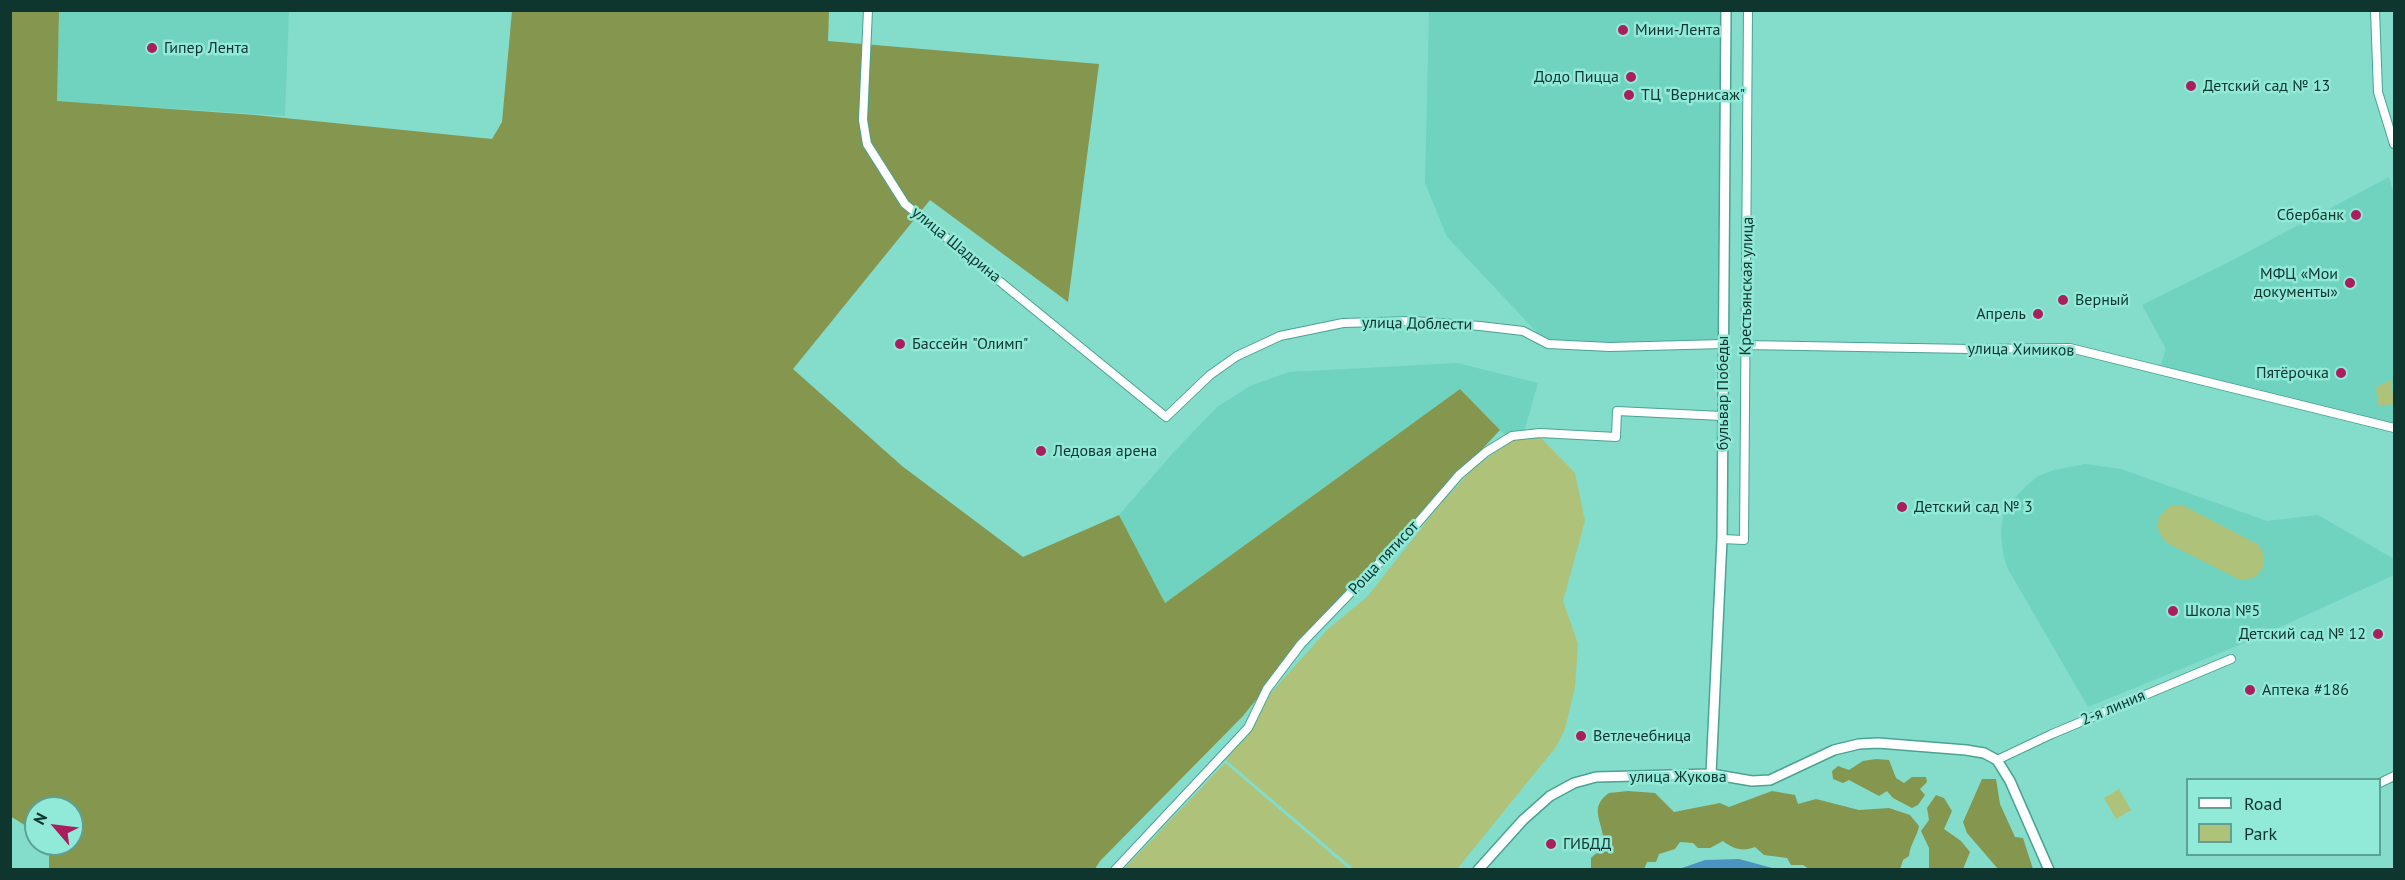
<!DOCTYPE html>
<html>
<head>
<meta charset="utf-8">
<style>
  body { margin:0 }
  #map { position:relative; width:2405px; height:880px; overflow:hidden; background:#84dccb; font-family:"PT Sans",sans-serif }
  canvas { display:block }
  .frame { position:absolute; inset:0; border:12px solid #0f352f; pointer-events:none }
  .legend { position:absolute; left:2186px; top:778px; width:195px; height:78px; box-sizing:border-box; background:#91e9d8; border:2px solid #5da194; margin:0; padding:8px 10px; list-style:none; font-size:18px; color:#0f352f }
  .legend li { display:flex; align-items:center; gap:12px; height:30px }
  .legend b { width:30px; border:2px solid #5da194 }
  .north { position:absolute; left:24px; top:796px; width:60px; height:60px; box-sizing:border-box; background:#91e9d8; border:2px solid #5da194; border-radius:50%; rotate:298deg; font-size:16px; font-weight:700; line-height:24px; text-align:center; color:#0f352f }
  .north::after { content:''; display:block; margin:auto; width:21px; height:27px; background:#ab1e5d; clip-path:polygon(50% 0,100% 100%,50% 72%,0 100%) }
</style>
</head>
<body>
<div id="map">
<canvas width="2405" height="880"></canvas>
<div class="frame"></div>
<ul class="legend">
<li><b style="height:8px;background:#fff"></b>Road</li>
<li><b style="height:16px;background:#afc279"></b>Park</li>
</ul>
<div class="north">N</div>
</div>
<script>
const ctx = document.querySelector('canvas').getContext('2d');
ctx.lineJoin = 'round';
function fillPath(path, color) {
  ctx.fillStyle = color;
  ctx.fill(path, 'evenodd');
}
function trace(path, color, width, dash) {
  ctx.strokeStyle = color;
  ctx.lineWidth = width;
  ctx.lineCap = dash ? 'butt' : 'round';
  ctx.setLineDash(dash || []);
  ctx.stroke(path);
}
function label(font, color, halo, rows, align = 'center') {
  ctx.font = font + ' "PT Sans",sans-serif';
  ctx.lineWidth = 5;
  ctx.setLineDash([]);
  ctx.textBaseline = 'middle';
  ctx.strokeStyle = halo;
  ctx.fillStyle = color;
  for (const [text, x, y, turn = 0] of rows) {
    ctx.save();
    ctx.translate(x, y);
    ctx.rotate((+turn || 0) * Math.PI / 180);
    ctx.textAlign = isNaN(turn) ? turn : align;
    if (halo) ctx.strokeText(text, 0, 0);
    ctx.fillText(text, 0, 0);
    ctx.restore();
  }
}
fillPath(new Path2D(`
  M 59,11 L 289,11 L 285,116 L 56,101 Z
  M 1429,11 L 1725,11 L 1723,344 L 1548,344 L 1447,237 L 1425,183 Z
  M 2389,177 L 2394,194 L 2394,428 L 2159,370 L 2166,349 L 2142,305 L 2231,261 Z
  M 1457,363 L 1538,383 L 1524,432 L 1505,435 L 1460,389 L 1165,603 L 1119,515 L 1173,453 L 1217,407 L 1250,386 L 1289,372 Z
  M 2085,464 L 2121,469 L 2267,521 L 2318,515 L 2394,559 L 2394,575 L 2254,639 L 2088,707 L 2008,569 L 2003,553 L 2001,533 L 2003,515 L 2011,502 L 2025,487 L 2038,476 L 2054,470 Z`), '#6fd3c0');
fillPath(new Path2D(`
  M 2391,380 L 2394,404 L 2378,406 L 2376,387 Z
  M 1540,437 L 1575,473 L 1585,521 L 1563,601 L 1578,644 L 1575,687 L 1565,729 L 1556,747 L 1457,869 L 1354,869 L 1226,760 L 1254,727 L 1271,693 L 1328,629 L 1367,597 L 1442,502 L 1475,467 L 1515,438 Z
  M 2172,505 L 2184,506 L 2259,545 C 2271,564 2260,583 2238,579 L 2167,543 C 2153,528 2155,516 2172,505 Z
  M 1225,763 L 1349,869 L 1124,869 Z
  M 2119,789 L 2131,810 L 2116,819 L 2104,798 Z`), '#afc279');
fillPath(new Path2D(`
  M 10,11 L 59,11 L 57,101 L 255,115 L 492,139 L 502,122 L 512,11 L 829,11 L 828,41 L 1099,64 L 1068,302 L 930,200 L 793,369 L 902,466 L 1023,557 L 1119,515 L 1165,603 L 1460,389 L 1500,430 L 1301,644 L 1243,716 L 1100,861 L 1095,869 L 49,869 L 49,844 L 72,844 L 72,808 L 36,808 L 36,832 L 10,816 Z
  M 1876,759 L 1889,760 L 1896,778 L 1904,783 L 1912,777 L 1926,777 L 1927,782 L 1920,789 L 1925,795 L 1918,805 L 1912,808 L 1893,798 L 1887,791 L 1879,796 L 1849,780 L 1843,783 L 1833,779 L 1832,771 L 1838,766 L 1849,770 L 1863,761 Z
  M 1982,779 L 1996,779 L 2000,804 L 2015,837 L 2023,838 L 2033,869 L 1998,869 L 1967,833 L 1963,822 Z
  M 1628,791 L 1655,793 L 1674,812 L 1720,803 L 1729,807 L 1772,791 L 1795,795 L 1798,804 L 1816,799 L 1859,810 L 1889,808 L 1910,815 L 1919,826 C 1917,837 1910,844 1909,856 L 1903,860 L 1900,869 L 1809,869 L 1803,865 L 1791,865 L 1787,858 L 1764,855 L 1755,847 C 1743,852 1733,849 1723,841 L 1710,848 L 1698,848 L 1693,843 L 1680,842 L 1675,849 L 1659,854 L 1656,862 L 1647,862 L 1644,869 L 1591,869 L 1591,858 C 1594,854 1599,853 1601,848 C 1610,828 1584,810 1609,793 Z
  M 1936,795 L 1944,798 L 1952,811 L 1944,829 L 1961,841 L 1970,852 L 1963,869 L 1929,869 L 1929,848 L 1921,831 L 1929,820 L 1927,808 Z`), '#85964e');
fillPath(new Path2D(`
  M 1739,859 L 1776,869 L 1679,869 L 1705,860 Z`), '#4d93c1');
const minor = new Path2D(`
  M 868,10 L 863,120 L 867,144 L 905,204 L 1166,417 L 1210,375 L 1237,356 L 1280,336 L 1343,323 L 1413,321 L 1480,326 L 1523,331 L 1548,344 L 1610,347 L 1723,344
  M 2375,10 L 2378,92 L 2394,144
  M 1746,345 L 1970,349 L 2070,348 L 2394,428
  M 1722,539 L 1744,540 L 1748,10
  M 1997,760 L 2052,734 L 2231,659
  M 2380,783 L 2394,776
  M 1115,870 L 1248,728 L 1267,689 L 1301,644 L 1415,526 L 1459,475 L 1486,452 L 1512,436 L 1540,433 L 1616,437 L 1617,411 L 1722,416`);
const tertiary = new Path2D(`
  M 1711,774 L 1722,539 L 1726,10
  M 1478,870 L 1523,820 L 1550,796 L 1574,783 L 1596,777 L 1711,774 L 1752,781 L 1770,780 L 1834,750 L 1859,744 L 1878,743 L 1966,750 L 1984,753 L 1997,760 L 2010,781 L 2049,870`);
trace(minor, '#4aa393', 10);
trace(tertiary, '#4aa393', 12);
trace(minor, '#fff', 8);
trace(tertiary, '#fff', 9);
for (const [x, y, r, color] of [
  [1623,30,6,"#ab1e5d"],
  [152,48,6,"#ab1e5d"],
  [1631,77,6,"#ab1e5d"],
  [2191,86,6,"#ab1e5d"],
  [1629,95,6,"#ab1e5d"],
  [2356,215,6,"#ab1e5d"],
  [2350,283,6,"#ab1e5d"],
  [2063,300,6,"#ab1e5d"],
  [2038,314,6,"#ab1e5d"],
  [900,344,6,"#ab1e5d"],
  [2341,373,6,"#ab1e5d"],
  [1041,451,6,"#ab1e5d"],
  [1902,507,6,"#ab1e5d"],
  [2173,611,6,"#ab1e5d"],
  [2378,634,6,"#ab1e5d"],
  [2250,690,6,"#ab1e5d"],
  [1581,736,6,"#ab1e5d"],
  [1551,844,6,"#ab1e5d"]
]) {
  const dot = new Path2D();
  dot.arc(x, y, r, 0, 2 * Math.PI);
  ctx.fillStyle = color;
  ctx.fill(dot);
  trace(dot, '#91e9d8', 2);
}
label('16px', '#0f352f', '#91e9d8', [
  ["Мини-Лента",1635,30],
  ["Гипер Лента",164,48],
  ["Додо Пицца",1619,77,"right"],
  ["Детский сад № 13",2203,86],
  ["ТЦ \"Вернисаж\"",1641,95],
  ["Сбербанк",2344,215,"right"],
  ["МФЦ «Мои",2338,274,"right"],
  ["документы»",2338,292,"right"],
  ["Верный",2075,300],
  ["Апрель",2026,314,"right"],
  ["Бассейн \"Олимп\"",912,344],
  ["Пятёрочка",2329,373,"right"],
  ["Ледовая арена",1053,451],
  ["Детский сад № 3",1914,507],
  ["Школа №5",2185,611],
  ["Детский сад № 12",2366,634,"right"],
  ["Аптека #186",2262,690],
  ["Ветлечебница",1593,736],
  ["ГИБДД",1563,844]
], 'left');
label('16px', '#0f352f', '#91e9d8', [
  ["улица Шадрина",956,245,39],
  ["Крестьянская улица",1747,286,-89],
  ["улица Доблести",1417,324,1],
  ["улица Химиков",2021,350,1],
  ["бульвар Победы",1723,393,-90],
  ["Роща пятисот",1384,558,-47],
  ["2-я линия",2113,708,-23],
  ["улица Жукова",1678,777]
]);
</script>
</body>
</html>
